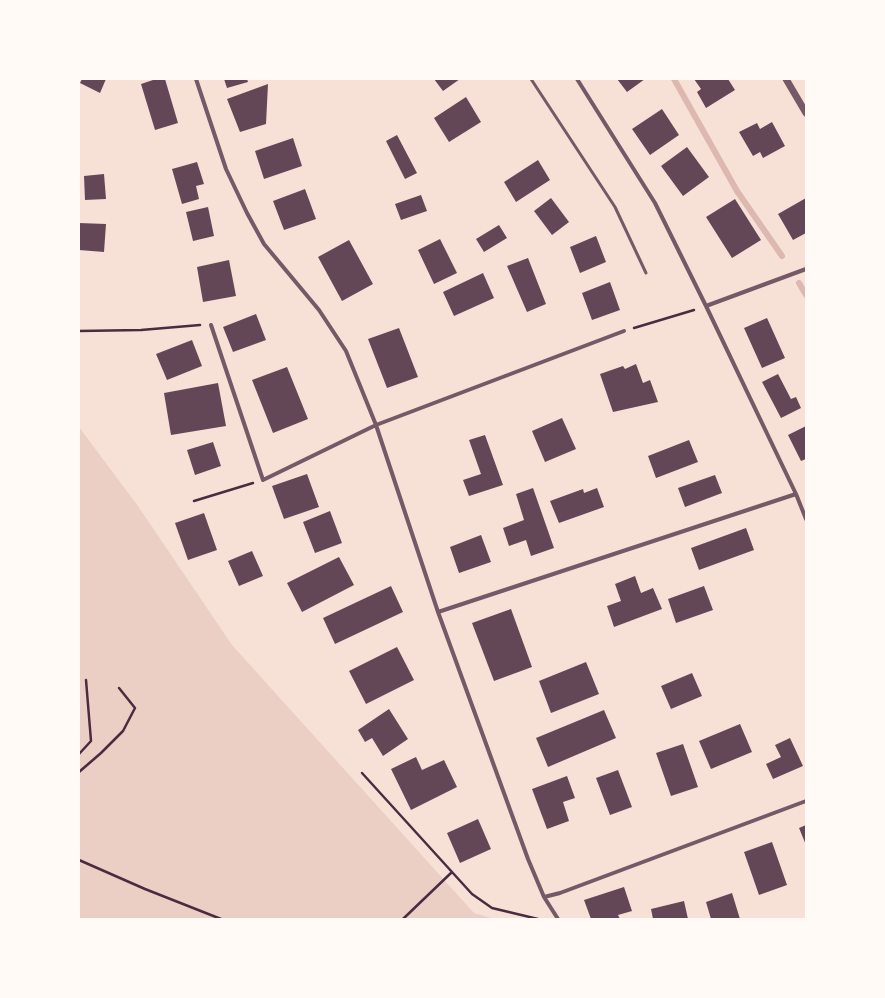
<!DOCTYPE html>
<html>
<head>
<meta charset="utf-8">
<style>
  body { margin:0 }
  #map { position:relative; width:885px; height:998px; overflow:hidden; background:#f7e1d7; font-family:Montserrat,sans-serif }
  canvas { display:block }
  .frame { position:absolute; inset:0; border:80px solid #fffaf5; pointer-events:none }
</style>
</head>
<body>
<div id="map">
<canvas width="885" height="998"></canvas>
<div class="frame"></div>
</div>
<script>
const ctx = document.querySelector('canvas').getContext('2d');
ctx.lineJoin = 'round';
function fillPath(path, color) {
  ctx.fillStyle = color;
  ctx.fill(path, 'evenodd');
}
function trace(path, color, width, dash) {
  ctx.strokeStyle = color;
  ctx.lineWidth = width;
  ctx.lineCap = dash ? 'butt' : 'round';
  ctx.setLineDash(dash || []);
  ctx.stroke(path);
}
fillPath(new Path2D(`
  M 79,427 L 138,506 L 232,645 L 474,913 L 494,919 L 79,919 Z`), '#ebcfc5');
trace(new Path2D(`
  M 674,79 L 737,191 L 782,256
  M 799,283 L 806,295`), '#dcb8b0', 6);
fillPath(new Path2D(`
  M 82,79 L 106,79 L 100,93 L 80,83 Z
  M 156,79 L 165,79 L 178,123 L 155,130 L 141,84 Z
  M 224,79 L 247,79 L 248,82 L 227,88 Z
  M 434,79 L 460,79 L 443,91 Z
  M 617,79 L 645,79 L 627,92 Z
  M 694,79 L 728,79 L 735,90 L 706,108 L 697,92 L 701,89 Z
  M 268,84 L 266,124 L 240,132 L 227,99 Z
  M 466,97 L 481,122 L 449,142 L 434,118 Z
  M 662,109 L 679,135 L 650,155 L 632,129 Z
  M 772,122 L 785,146 L 763,158 L 760,152 L 753,156 L 739,132 L 757,123 L 760,129 Z
  M 397,135 L 417,173 L 405,179 L 386,141 Z
  M 293,138 L 302,166 L 264,179 L 255,151 Z
  M 687,147 L 709,177 L 683,196 L 661,166 Z
  M 538,160 L 550,180 L 516,202 L 504,182 Z
  M 197,162 L 204,184 L 196,186 L 199,199 L 182,204 L 172,169 Z
  M 104,174 L 106,199 L 85,200 L 84,176 Z
  M 305,189 L 316,219 L 284,230 L 273,201 Z
  M 421,195 L 427,211 L 401,220 L 395,204 Z
  M 551,198 L 569,222 L 552,235 L 534,211 Z
  M 806,198 L 806,233 L 793,240 L 778,214 Z
  M 735,199 L 761,240 L 732,258 L 706,217 Z
  M 208,207 L 214,236 L 193,241 L 186,212 Z
  M 79,223 L 106,224 L 104,252 L 79,250 Z
  M 499,225 L 507,238 L 484,252 L 476,239 Z
  M 596,236 L 606,262 L 580,273 L 570,247 Z
  M 440,239 L 457,273 L 434,284 L 418,250 Z
  M 349,240 L 373,284 L 342,301 L 318,257 Z
  M 528,258 L 546,304 L 527,312 L 507,266 Z
  M 229,260 L 236,296 L 203,302 L 197,267 Z
  M 483,273 L 494,298 L 454,316 L 443,292 Z
  M 610,282 L 620,310 L 592,320 L 582,293 Z
  M 256,314 L 266,340 L 233,352 L 223,327 Z
  M 767,318 L 785,358 L 762,368 L 744,328 Z
  M 399,328 L 418,377 L 387,388 L 368,339 Z
  M 192,340 L 202,366 L 167,380 L 156,354 Z
  M 636,364 L 643,383 L 650,380 L 658,402 L 613,412 L 600,374 L 623,366 L 625,369 Z
  M 287,367 L 308,419 L 273,433 L 252,380 Z
  M 778,374 L 791,399 L 796,397 L 801,408 L 781,418 L 762,382 Z
  M 218,383 L 226,426 L 171,435 L 164,393 Z
  M 562,418 L 576,449 L 545,462 L 532,431 Z
  M 806,426 L 806,459 L 801,461 L 788,435 Z
  M 485,435 L 503,485 L 469,496 L 463,480 L 481,474 L 469,440 Z
  M 689,440 L 698,462 L 656,478 L 648,456 Z
  M 213,442 L 221,466 L 195,475 L 187,450 Z
  M 307,474 L 319,507 L 284,519 L 272,486 Z
  M 715,475 L 722,493 L 685,507 L 678,488 Z
  M 533,488 L 554,548 L 531,556 L 526,540 L 509,546 L 503,528 L 524,520 L 516,494 Z
  M 597,488 L 604,507 L 559,523 L 550,501 L 583,489 L 584,493 Z
  M 330,511 L 342,543 L 315,553 L 303,522 Z
  M 204,513 L 217,550 L 188,560 L 175,523 Z
  M 746,528 L 754,550 L 699,570 L 691,548 Z
  M 481,535 L 491,562 L 459,573 L 450,547 Z
  M 252,551 L 263,576 L 239,586 L 228,561 Z
  M 339,557 L 354,585 L 302,612 L 287,583 Z
  M 635,576 L 641,593 L 653,588 L 662,609 L 614,627 L 607,606 L 621,601 L 615,584 Z
  M 391,586 L 403,612 L 335,644 L 323,618 Z
  M 704,586 L 713,610 L 676,623 L 668,599 Z
  M 511,609 L 532,667 L 494,681 L 472,623 Z
  M 397,647 L 414,680 L 366,704 L 349,671 Z
  M 586,662 L 599,694 L 551,713 L 539,681 Z
  M 692,673 L 702,696 L 671,709 L 661,686 Z
  M 389,709 L 408,739 L 383,756 L 372,738 L 365,742 L 358,730 Z
  M 604,710 L 616,738 L 548,767 L 536,738 Z
  M 740,724 L 752,752 L 711,769 L 699,741 Z
  M 790,738 L 803,766 L 773,779 L 766,764 L 781,757 L 775,745 Z
  M 683,744 L 698,787 L 671,796 L 656,753 Z
  M 416,757 L 422,770 L 444,760 L 457,787 L 411,810 L 391,769 Z
  M 618,770 L 632,807 L 610,815 L 596,778 Z
  M 567,776 L 575,798 L 563,802 L 569,821 L 547,829 L 532,789 Z
  M 478,819 L 491,849 L 460,863 L 447,833 Z
  M 806,825 L 806,845 L 799,828 Z
  M 772,842 L 787,885 L 759,895 L 744,852 Z
  M 624,887 L 632,911 L 618,915 L 620,919 L 591,919 L 584,900 Z
  M 732,893 L 740,919 L 711,919 L 706,902 Z
  M 684,901 L 688,919 L 653,919 L 651,909 Z`), '#644757');
trace(new Path2D(`
  M 634,328 L 694,310
  M 79,331 L 141,330 L 200,325
  M 194,501 L 253,483
  M 79,754 L 91,741 L 86,680
  M 79,772 L 101,753 L 123,731 L 135,708 L 119,688
  M 362,773 L 472,894 L 492,908 L 538,919
  M 79,860 L 145,889 L 221,919
  M 403,919 L 452,872`), '#4a2c40', 2.5);
trace(new Path2D(`
  M 531,79 L 615,207 L 646,273`), '#755966', 3);
trace(new Path2D(`
  M 196,79 L 226,169 L 247,213 L 264,244 L 319,310 L 346,351 L 376,425 L 438,612 L 528,859 L 544,897 L 558,919
  M 577,79 L 655,203 L 706,306 L 796,494 L 806,519
  M 706,306 L 806,269
  M 211,325 L 263,480 L 376,425 L 624,331
  M 438,612 L 796,494
  M 544,897 L 560,893 L 806,801`), '#755966', 4);
trace(new Path2D(`
  M 786,79 L 806,113`), '#755966', 7);
</script>
</body>
</html>
